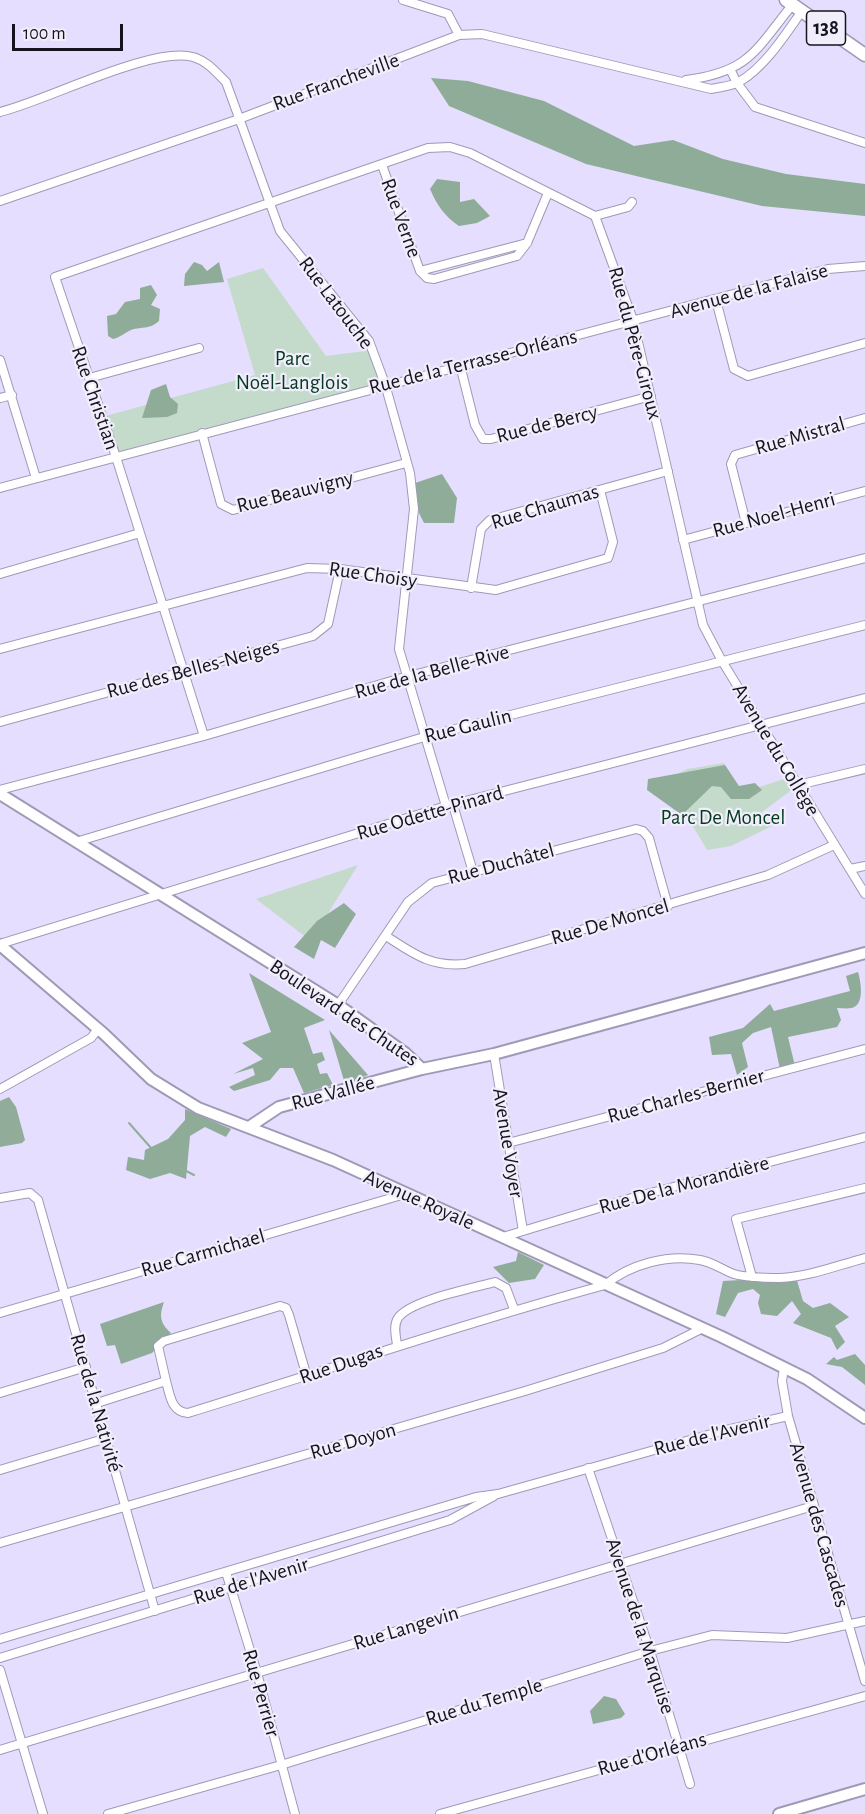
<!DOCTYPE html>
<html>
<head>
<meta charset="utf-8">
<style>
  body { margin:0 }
  #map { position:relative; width:865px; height:1814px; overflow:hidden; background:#e5defe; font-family:"Alegreya Sans",sans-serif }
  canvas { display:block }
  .scale { position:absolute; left:12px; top:24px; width:111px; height:27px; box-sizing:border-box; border:3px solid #16131e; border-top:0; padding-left:8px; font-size:18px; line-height:21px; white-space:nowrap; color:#16131e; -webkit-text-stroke:4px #f1eefb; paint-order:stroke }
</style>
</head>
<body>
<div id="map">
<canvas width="865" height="1814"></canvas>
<div class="scale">100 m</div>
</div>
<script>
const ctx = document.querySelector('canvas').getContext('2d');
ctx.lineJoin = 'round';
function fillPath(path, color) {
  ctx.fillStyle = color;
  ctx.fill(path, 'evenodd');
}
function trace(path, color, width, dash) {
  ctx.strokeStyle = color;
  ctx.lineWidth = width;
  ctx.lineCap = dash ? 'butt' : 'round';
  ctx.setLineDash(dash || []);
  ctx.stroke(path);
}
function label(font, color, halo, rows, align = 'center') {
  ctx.font = font + ' "Alegreya Sans",sans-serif';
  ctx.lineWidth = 4.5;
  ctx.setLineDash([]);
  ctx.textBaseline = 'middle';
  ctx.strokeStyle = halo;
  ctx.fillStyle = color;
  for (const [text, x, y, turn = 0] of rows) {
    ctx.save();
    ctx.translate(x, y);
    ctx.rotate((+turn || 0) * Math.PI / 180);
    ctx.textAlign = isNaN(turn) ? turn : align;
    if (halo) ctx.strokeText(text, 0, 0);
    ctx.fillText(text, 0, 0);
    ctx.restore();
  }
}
fillPath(new Path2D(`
  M 263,268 L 326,356 L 374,350 L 385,384 L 116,457 L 102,417 L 255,375 L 227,279 Z
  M 724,763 L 738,794 L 787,778 L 793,789 L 762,812 L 772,826 L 731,846 L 707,850 L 684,811 L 659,784 L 687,769 Z
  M 358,865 L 311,941 L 256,899 Z`), '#c4dacb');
fillPath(new Path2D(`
  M 431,78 L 468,81 L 544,101 L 634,146 L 673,140 L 723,159 L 786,174 L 865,184 L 865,216 L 762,206 L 586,164 L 449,106 Z
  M 437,179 L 460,182 L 460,202 L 474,199 L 490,216 L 477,223 L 459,226 C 444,216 437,205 430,189 Z
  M 194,262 L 202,265 L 207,271 L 219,262 L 224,282 L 184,286 L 185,274 Z
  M 151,285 L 157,295 L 151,305 L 160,309 L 159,321 C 149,330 143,326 131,330 C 124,333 121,337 113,339 L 108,336 L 107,316 L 116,314 L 125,302 L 140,299 L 140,288 Z
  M 166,384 L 170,397 L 178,404 L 177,413 L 167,417 L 142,418 L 151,390 Z
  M 442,474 L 457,498 L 454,523 L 424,523 L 419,513 L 415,483 Z
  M 725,765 L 739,786 L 755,783 L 762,790 L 749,799 L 731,799 L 721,787 L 712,786 L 682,815 L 647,790 L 648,779 Z
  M 344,903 L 356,914 L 335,948 L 321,940 L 314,959 L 294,947 L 317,921 Z
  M 858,972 C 861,982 865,1006 851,1008 C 847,1009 842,1008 837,1008 L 841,1020 L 837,1027 L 788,1037 L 795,1066 L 780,1069 L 771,1027 L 753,1033 L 742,1043 L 748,1067 L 737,1075 L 731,1054 L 712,1055 L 709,1037 L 743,1028 L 770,1004 L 774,1011 L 850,991 L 846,976 Z
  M 249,973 L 325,1020 L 304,1028 L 313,1054 L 322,1052 L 325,1060 L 317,1064 L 320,1074 L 327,1073 L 333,1085 L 304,1093 L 293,1068 L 280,1068 L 270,1080 L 234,1091 L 229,1087 L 255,1075 L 253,1068 L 233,1074 L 263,1059 L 242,1043 L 271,1032 Z
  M 329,1030 L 368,1075 L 345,1084 Z
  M 185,1109 L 231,1129 L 226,1137 L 205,1127 L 190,1136 L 186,1179 L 170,1173 L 150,1179 L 126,1170 L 128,1157 L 144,1160 L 145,1150 L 168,1139 L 185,1120 Z
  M 518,1252 L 544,1265 L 535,1279 L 509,1283 L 493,1267 L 516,1261 Z
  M 796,1277 L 803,1301 L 813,1308 L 830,1303 L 849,1317 L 835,1326 L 845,1342 L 837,1350 L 831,1338 L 793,1323 L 801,1314 L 792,1301 L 777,1316 L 761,1314 L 758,1303 L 760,1295 L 753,1289 L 738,1293 L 725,1317 L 716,1314 L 723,1281 Z
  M 164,1302 C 159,1316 160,1323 171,1333 L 152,1353 L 121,1364 L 115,1345 L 107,1346 L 100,1324 Z
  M 855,1354 L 865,1365 L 865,1385 L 842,1367 L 826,1364 L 834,1357 L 837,1360 Z
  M 604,1696 L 616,1699 L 625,1714 L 621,1718 L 593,1724 L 590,1711 Z`), '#8fac98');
fillPath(new Path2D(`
  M 9,1097 L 16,1107 L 25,1140 L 22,1143 L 0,1147 L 0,1101 Z`), '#91ad9a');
trace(new Path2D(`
  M 129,1123 L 159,1157 L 194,1175`), '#91ad9a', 2);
const street = new Path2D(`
  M 403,0 L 448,14 L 459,35
  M 731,71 L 737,83 L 755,107 L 865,143
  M 686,80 C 749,72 755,51 793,4
  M 0,112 C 46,101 151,46 193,57 C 207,61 216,72 226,82 L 280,231 L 369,341 L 385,384 L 410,473 L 414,509 L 399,649 L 446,806
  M 382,165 L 420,271 L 427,278 L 434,279 L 517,256 L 527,243 L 548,193
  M 0,201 L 239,119 L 459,35 L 482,34 L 711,89 C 720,87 732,86 739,82 C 765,67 785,35 802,11
  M 595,216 L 628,207 L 632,202
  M 420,271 L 527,243
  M 716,300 L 734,369 L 748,376 L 865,343
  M 0,360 L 36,478
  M 460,365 L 475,425 L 483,439 L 491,439 L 651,396
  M 89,378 L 199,348
  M 0,398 L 12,395
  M 202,433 L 221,504 L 233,510 L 406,463
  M 0,488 L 828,269 L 865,266
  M 746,523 L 731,464 L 735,455 L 865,418
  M 683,540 L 865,491
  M 0,574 L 140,533
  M 471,588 L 481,529 L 490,520 L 668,471
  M 0,649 L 307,568 L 340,569 L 496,590 L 608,558 L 613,542 L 600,490
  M 0,722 L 313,636 L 328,624 L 340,569
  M 204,736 L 116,457 L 55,277 L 428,148 L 450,147 L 470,153 L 595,216 L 633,320 L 703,625 L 722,661 L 865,894
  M 798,785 L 865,769
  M 0,790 L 204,736 L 405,677 L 865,558
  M 453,805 L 473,872
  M 76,842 L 424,737 L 865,625
  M 850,869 L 865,866
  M 386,936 C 414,954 430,967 465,964 L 768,875 L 834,845
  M 0,944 L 446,806 L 865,698
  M 338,1005 L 408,902 L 432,883 L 636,829 L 643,831 L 649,838 L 668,906
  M 494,1054 L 523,1231
  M 0,1089 L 91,1038 L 98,1029
  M 508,1143 L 865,1049
  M 0,1198 L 30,1193 L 38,1200 L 155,1611
  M 503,1237 L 635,1197 L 865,1137
  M 752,1277 L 736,1219 L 865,1188
  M 0,1313 L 405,1194
  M 397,1345 C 396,1336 393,1326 398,1318 C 410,1300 474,1288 495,1282 L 506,1288 L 514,1309
  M 784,1368 L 782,1381 L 788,1416 L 865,1681
  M 166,1381 L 158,1346 L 164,1341 L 280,1306 L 286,1308 L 289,1315 L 307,1377
  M 0,1393 L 86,1367
  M 97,1403 L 166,1381 C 170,1395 171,1412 188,1413 C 327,1370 465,1323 605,1285 C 630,1264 668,1254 700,1260 C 712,1262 723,1270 734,1274 C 748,1278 766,1278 780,1278 C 809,1277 838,1265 865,1258
  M 588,1468 L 650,1651 L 690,1784
  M 0,1470 L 107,1438
  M 0,1543 L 525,1391 L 663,1348 L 701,1329
  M 226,1572 L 257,1673 L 295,1814
  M 0,1639 L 476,1497 L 498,1494 L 722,1431 L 788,1416
  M 0,1658 L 450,1520 L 494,1496
  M 0,1670 L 43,1814
  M 0,1750 L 813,1506
  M 108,1814 L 281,1765 L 650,1651 L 712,1635 L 787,1638 L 865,1621
  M 440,1814 L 865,1696`);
const secondary = new Path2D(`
  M 0,794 L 338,1005 L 405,1053 L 422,1069
  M 0,945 L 104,1034 L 151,1079 L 198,1108 L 333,1160 L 722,1337 L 807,1379 L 865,1418
  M 249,1127 L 279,1107 L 422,1069 L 494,1054 L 865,953
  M 779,1814 L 865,1789`);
const primary = new Path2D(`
  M 786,0 L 865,55`);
trace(street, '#a099b6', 10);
trace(secondary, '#a099b6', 14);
trace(primary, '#a099b6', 15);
trace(street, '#fff', 8);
trace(secondary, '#fff', 10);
trace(primary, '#fff', 12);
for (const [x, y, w] of [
  [826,28,39]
]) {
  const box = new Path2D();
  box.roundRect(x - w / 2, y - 17, w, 34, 4.5);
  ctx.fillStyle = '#f1eefb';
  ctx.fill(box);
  trace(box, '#16131e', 1.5);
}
label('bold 20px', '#16131e', null, [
  ["138",826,28]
]);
label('21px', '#16131e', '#f1eefb', [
  ["Rue Francheville",336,82,-20],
  ["Rue Verne",401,218,70],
  ["Avenue de la Falaise",749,291,-15],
  ["Rue Latouche",336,303,53],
  ["Rue du Père-Giroux",635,343,75],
  ["Rue de la Terrasse-Orléans",473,362,-14],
  ["Rue Christian",95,398,71],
  ["Rue de Bercy",547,424,-14],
  ["Rue Mistral",800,436,-16],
  ["Rue Beauvigny",295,492,-14],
  ["Rue Chaumas",545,507,-17],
  ["Rue Noel-Henri",774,515,-15],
  ["Rue Choisy",373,575,8],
  ["Rue des Belles-Neiges",193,669,-15],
  ["Rue de la Belle-Rive",432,672,-15],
  ["Rue Gaulin",468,726,-14],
  ["Avenue du Collège",776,750,59],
  ["Rue Odette-Pinard",430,813,-16],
  ["Rue Duchâtel",501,864,-15],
  ["Rue De Moncel",610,922,-16],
  ["Boulevard des Chutes",344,1013,34],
  ["Rue Vallée",333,1093,-15],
  ["Rue Charles-Bernier",686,1096,-15],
  ["Avenue Voyer",508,1143,81],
  ["Rue De la Morandière",684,1185,-15],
  ["Avenue Royale",419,1200,24],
  ["Rue Carmichael",203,1253,-16],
  ["Rue Dugas",341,1364,-19],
  ["Rue de la Nativité",96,1403,74],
  ["Rue de l'Avenir",712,1435,-14],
  ["Rue Doyon",353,1441,-16],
  ["Avenue des Cascades",819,1525,74],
  ["Rue de l'Avenir",251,1581,-17],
  ["Avenue de la Marquise",640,1626,72],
  ["Rue Langevin",406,1628,-17],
  ["Rue Perrier",261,1693,74],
  ["Rue du Temple",484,1702,-17],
  ["Rue d'Orléans",652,1754,-16]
]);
label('21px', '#033a1f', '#f1eefb', [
  ["Parc",292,359],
  ["Noël-Langlois",292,383],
  ["Parc De Moncel",723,818]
]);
</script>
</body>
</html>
